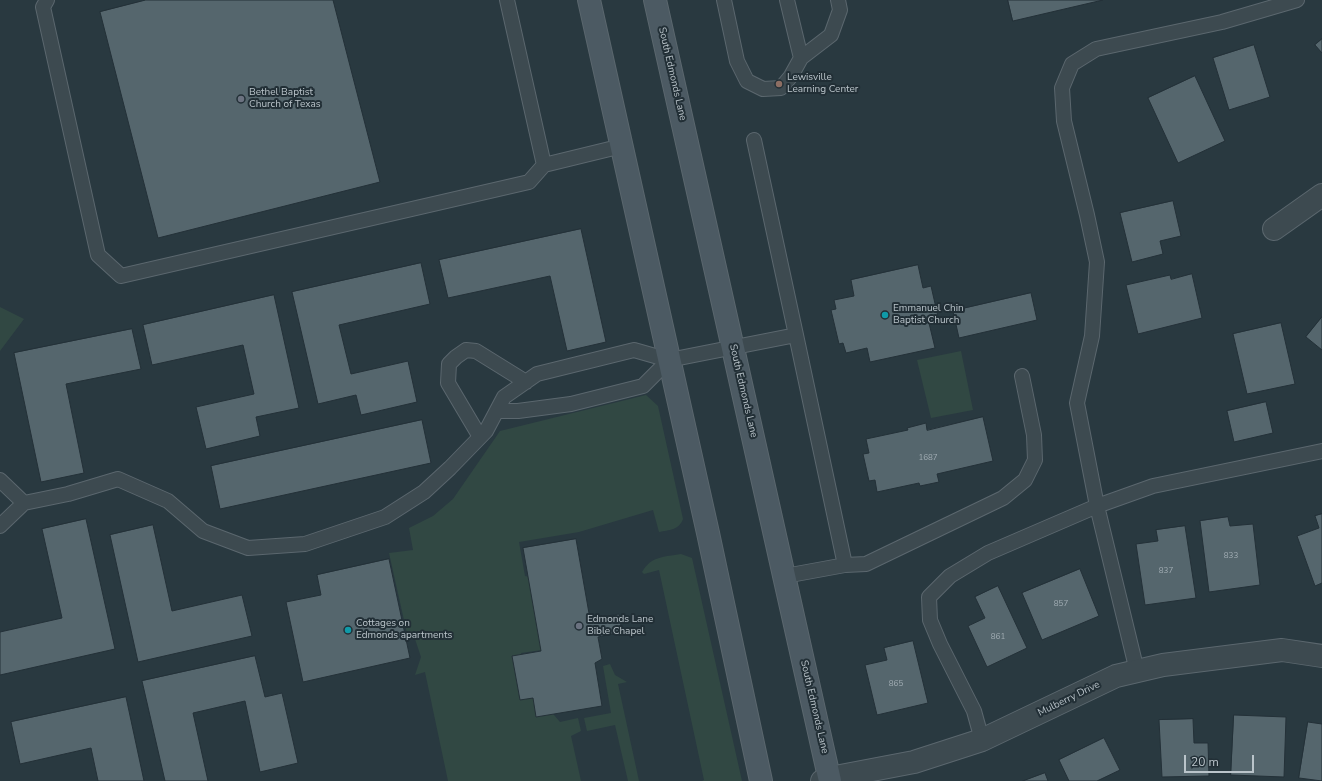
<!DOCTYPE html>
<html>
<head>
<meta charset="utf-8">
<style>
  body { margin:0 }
  #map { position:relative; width:1322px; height:781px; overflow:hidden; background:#293940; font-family:"Nunito Sans",sans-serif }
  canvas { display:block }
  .scale { position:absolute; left:1184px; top:755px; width:70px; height:18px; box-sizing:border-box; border:2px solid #bac4ca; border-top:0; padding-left:5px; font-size:12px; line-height:14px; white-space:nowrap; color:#bac4ca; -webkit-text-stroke:3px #222f36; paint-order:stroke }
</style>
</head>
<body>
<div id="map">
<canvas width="1322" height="781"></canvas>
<div class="scale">20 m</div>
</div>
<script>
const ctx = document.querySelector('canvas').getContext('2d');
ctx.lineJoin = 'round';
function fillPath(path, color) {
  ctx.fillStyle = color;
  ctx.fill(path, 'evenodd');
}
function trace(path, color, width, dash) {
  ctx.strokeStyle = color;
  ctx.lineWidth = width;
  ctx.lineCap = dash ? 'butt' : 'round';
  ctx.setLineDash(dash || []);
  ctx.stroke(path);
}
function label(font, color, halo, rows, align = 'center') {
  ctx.font = font + ' "Nunito Sans",sans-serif';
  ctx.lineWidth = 4;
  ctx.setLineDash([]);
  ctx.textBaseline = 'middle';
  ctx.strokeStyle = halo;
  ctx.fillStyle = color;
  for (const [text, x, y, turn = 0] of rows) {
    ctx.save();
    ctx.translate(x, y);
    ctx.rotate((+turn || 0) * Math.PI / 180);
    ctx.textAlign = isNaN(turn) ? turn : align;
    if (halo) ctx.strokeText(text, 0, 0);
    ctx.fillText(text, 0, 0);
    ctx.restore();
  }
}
fillPath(new Path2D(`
  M 0,307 L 24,319 L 0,351 Z
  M 961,351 L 973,410 L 931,418 L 917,360 Z
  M 646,395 L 658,406 L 683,519 C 679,530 669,530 659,532 L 653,510 L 579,532 L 519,542 L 525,576 L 530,577 L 542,650 L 521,653 L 537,695 L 560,722 L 578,718 L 581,731 L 571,736 L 581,781 L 448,781 L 425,672 L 415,675 L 421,657 L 414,636 L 408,638 L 389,553 L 413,550 L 409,528 L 433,516 L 453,499 L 500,431 Z
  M 681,554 L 692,558 L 742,781 L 702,781 L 704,780 L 659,570 L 644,574 L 642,572 C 651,556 664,557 681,554 Z
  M 610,664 L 615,675 L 627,682 L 618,684 L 639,781 L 628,781 L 615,725 L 587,731 L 584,718 L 611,713 L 603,666 Z`), '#314843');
const building = new Path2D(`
  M 146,0 L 333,0 L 380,182 L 158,238 L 100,12 Z
  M 1008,0 L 1103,0 L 1013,21 Z
  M 1322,39 L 1322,53 L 1315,45 Z
  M 1254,45 L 1270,97 L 1229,110 L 1213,58 Z
  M 1195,76 L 1225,141 L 1178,163 L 1148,98 Z
  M 1173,201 L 1181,236 L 1160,241 L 1163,254 L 1132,262 L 1120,213 Z
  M 581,229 L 606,342 L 567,351 L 550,276 L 448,298 L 439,260 Z
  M 421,263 L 430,304 L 339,325 L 351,374 L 408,361 L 417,402 L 361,415 L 356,395 L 318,404 L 292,292 Z
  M 918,265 L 923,288 L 931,286 L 939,321 L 929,323 L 935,348 L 870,362 L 867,348 L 846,353 L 843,343 L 839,344 L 831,310 L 836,309 L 834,300 L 854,296 L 851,280 Z
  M 1192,274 L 1202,318 L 1138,334 L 1126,285 L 1170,275 L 1171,279 Z
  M 1031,293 L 1037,320 L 959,338 L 953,311 Z
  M 274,295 L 299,408 L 256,417 L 260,436 L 206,449 L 196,407 L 254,394 L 243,345 L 152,365 L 143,325 Z
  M 1322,317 L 1322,350 L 1306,337 Z
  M 1281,323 L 1295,384 L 1247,394 L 1233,334 Z
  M 132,329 L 141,369 L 66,384 L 84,473 L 41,482 L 14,353 Z
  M 1266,402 L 1273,433 L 1234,442 L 1227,411 Z
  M 983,417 L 993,461 L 937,474 L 939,482 L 920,486 L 919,483 L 877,492 L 875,480 L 869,481 L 863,454 L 869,453 L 866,439 L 908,430 L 907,428 L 926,423 L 927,430 Z
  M 422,420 L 431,463 L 220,509 L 211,466 Z
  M 1322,514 L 1322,583 L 1315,586 L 1297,536 L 1319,528 L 1315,516 Z
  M 1228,517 L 1230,526 L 1253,524 L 1260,585 L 1209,592 L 1200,521 Z
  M 86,519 L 115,649 L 0,675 L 0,632 L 62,618 L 42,529 Z
  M 153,525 L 172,611 L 242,595 L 252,636 L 138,662 L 110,535 Z
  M 1185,526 L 1196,598 L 1145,605 L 1136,544 L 1158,541 L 1156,530 Z
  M 576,539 L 590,619 L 619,614 L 622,632 L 598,637 L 602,659 L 595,663 L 602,706 L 536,717 L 533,698 L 520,700 L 512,656 L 541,651 L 523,548 Z
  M 389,559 L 410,658 L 303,682 L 286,602 L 321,595 L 317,575 Z
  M 1080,569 L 1099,616 L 1042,640 L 1022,593 Z
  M 998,586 L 1027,648 L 987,667 L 968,626 L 985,618 L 975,597 Z
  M 913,641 L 928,703 L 877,715 L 865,665 L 887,660 L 884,648 Z
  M 255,656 L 265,697 L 282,693 L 298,763 L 260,772 L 245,701 L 193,713 L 208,781 L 165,781 L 142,681 Z
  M 126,697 L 144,781 L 98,781 L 91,748 L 20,764 L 11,722 Z
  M 1234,715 L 1286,717 L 1284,777 L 1231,775 Z
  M 1193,719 L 1194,743 L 1208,743 L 1209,776 L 1162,777 L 1159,720 Z
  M 1308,722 L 1322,724 L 1322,781 L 1299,778 Z
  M 1104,738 L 1120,770 L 1097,781 L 1069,781 L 1059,760 Z
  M 1045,773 L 1048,781 L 1023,781 Z`);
fillPath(building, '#55666d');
trace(building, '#243138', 1);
const lane = new Path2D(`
  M 47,0 L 43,7 L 98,255 L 121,276 L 529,182 L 544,165
  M 507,0 L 544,165 L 622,146
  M 724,0 L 737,61 L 747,81 L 763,89 L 781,88 L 791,76 L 801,58 L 831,35 L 840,10 L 838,0
  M 787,0 L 801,58
  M 754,140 L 796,335
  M 497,411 L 518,411 L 571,404 L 643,386 L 669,360
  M 480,437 L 448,383 L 449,364 L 456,357 L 466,350 L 476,351 L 526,382
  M 0,480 L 24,503
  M 0,526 L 24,503 L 68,494 L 118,479 L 168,501 L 203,531 L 248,548 L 305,544 L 385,517 L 424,492 L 450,468 L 486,431 L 504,397 L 537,374 L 634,350 L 669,360 L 796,335 L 845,565 L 785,576
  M 845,565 L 866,564 L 1003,498 L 1025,480 L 1035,460 L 1034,435 L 1022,376
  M 1137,671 L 1097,506 L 1077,403 L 1092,336 L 1097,262 L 1087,215 L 1064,121 L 1062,88 L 1072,64 L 1096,49 L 1222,22 L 1297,0
  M 982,740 L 974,711 L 940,644 L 930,620 L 929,597 L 950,576 L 988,553 L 1097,506 L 1153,486 L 1322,451`);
const street = new Path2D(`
  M 1274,229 L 1322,195
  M 822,781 L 830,778 L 914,762 L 982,740 L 1116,676 L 1163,665 L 1282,650 L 1322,656`);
const secondary = new Path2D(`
  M 589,0 L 708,533 L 761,781
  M 655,0 L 830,781`);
trace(lane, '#5b676e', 16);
trace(street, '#5b676e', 24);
trace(secondary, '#5b676e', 24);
trace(lane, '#3d4a50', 14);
trace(street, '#3d4a50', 22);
trace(secondary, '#4c5a63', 22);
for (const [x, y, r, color] of [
  [779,84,4,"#8d6e63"],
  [241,99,4,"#6b7280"],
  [885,315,4,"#0f9aa8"],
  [579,626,4,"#6b7280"],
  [348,630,4,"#0f9aa8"]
]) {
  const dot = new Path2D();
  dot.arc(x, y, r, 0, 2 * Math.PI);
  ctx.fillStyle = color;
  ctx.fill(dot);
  trace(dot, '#222f36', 1.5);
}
label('8px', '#a1acb3', null, [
  ["1687",928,458],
  ["833",1231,556],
  ["837",1166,571],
  ["857",1061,604],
  ["861",998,637],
  ["865",896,684]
]);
label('10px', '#bac4ca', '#222f36', [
  ["South Edmonds Lane",672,74,77],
  ["South Edmonds Lane",743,391,77],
  ["Mulberry Drive",1069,699,-26],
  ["South Edmonds Lane",814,707,77]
]);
label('10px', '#bac4ca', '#222f36', [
  ["Lewisville",787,78],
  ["Learning Center",787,90],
  ["Bethel Baptist",249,93],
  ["Church of Texas",249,105],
  ["Emmanuel Chin",893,309],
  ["Baptist Church",893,321],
  ["Edmonds Lane",587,620],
  ["Bible Chapel",587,632],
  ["Cottages on",356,624],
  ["Edmonds apartments",356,636]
], 'left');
</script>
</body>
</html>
